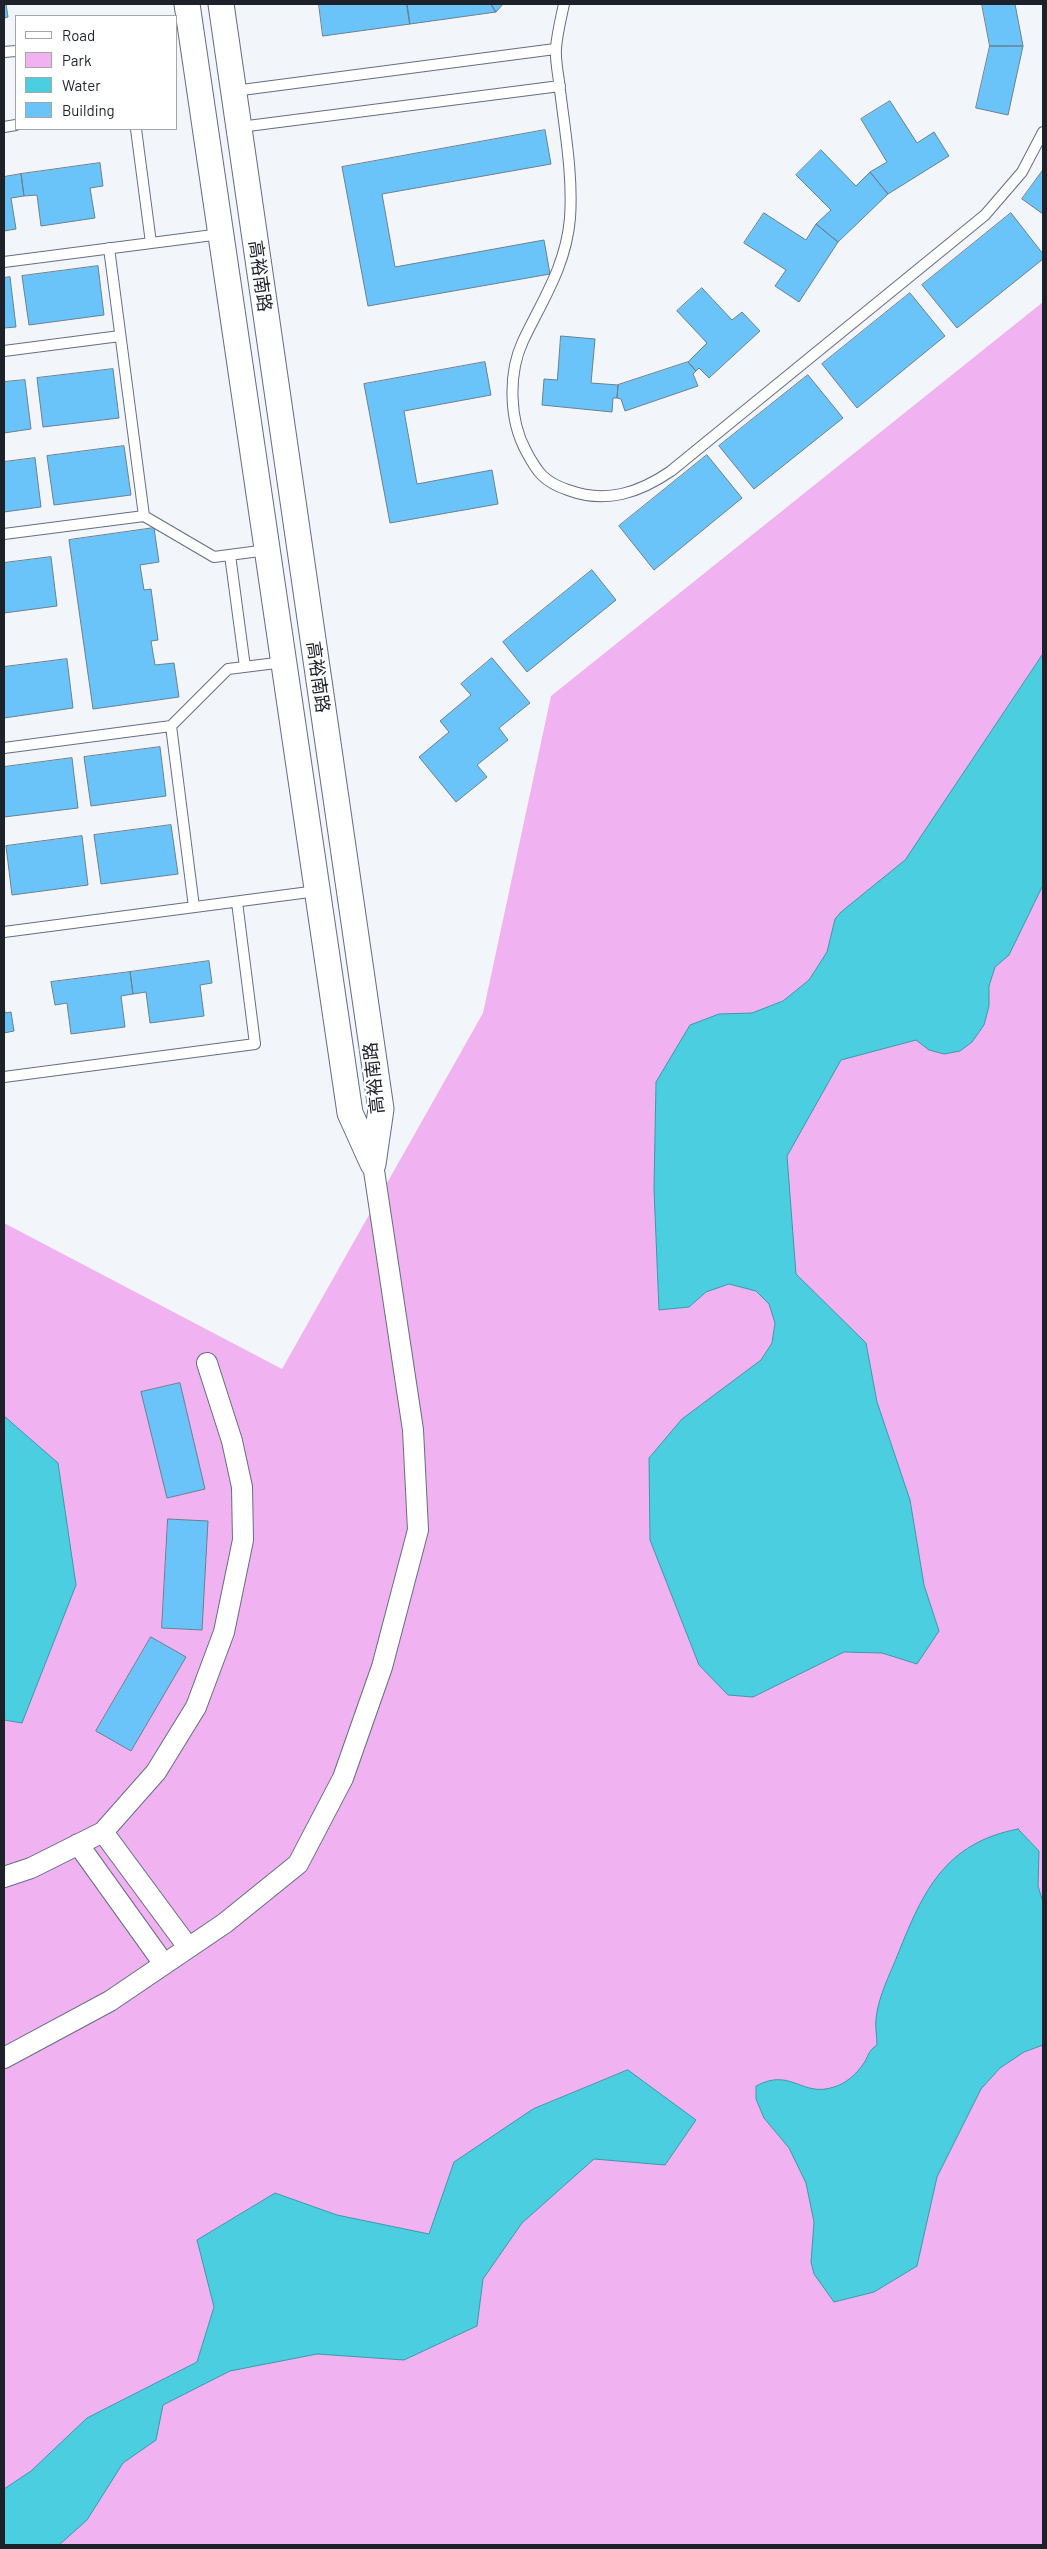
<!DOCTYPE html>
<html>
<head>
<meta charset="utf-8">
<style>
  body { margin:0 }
  #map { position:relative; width:1047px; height:2549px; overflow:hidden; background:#f2f5fa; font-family:Barlow,sans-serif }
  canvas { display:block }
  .frame { position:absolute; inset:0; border:5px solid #1c212a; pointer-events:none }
  .legend { position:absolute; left:15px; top:15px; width:162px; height:115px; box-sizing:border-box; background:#fff; border:1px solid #a4a6aa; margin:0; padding:6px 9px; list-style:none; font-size:15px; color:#1c212a }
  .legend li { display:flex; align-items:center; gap:10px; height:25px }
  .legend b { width:25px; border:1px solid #a4a6aa }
</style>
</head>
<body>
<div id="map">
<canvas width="1047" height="2549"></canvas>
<div class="frame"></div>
<ul class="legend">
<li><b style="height:6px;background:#fff"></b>Road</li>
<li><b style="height:14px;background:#f1b2f1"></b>Park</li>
<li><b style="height:14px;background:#4bcedf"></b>Water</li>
<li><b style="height:14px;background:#6bc4f9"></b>Building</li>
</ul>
</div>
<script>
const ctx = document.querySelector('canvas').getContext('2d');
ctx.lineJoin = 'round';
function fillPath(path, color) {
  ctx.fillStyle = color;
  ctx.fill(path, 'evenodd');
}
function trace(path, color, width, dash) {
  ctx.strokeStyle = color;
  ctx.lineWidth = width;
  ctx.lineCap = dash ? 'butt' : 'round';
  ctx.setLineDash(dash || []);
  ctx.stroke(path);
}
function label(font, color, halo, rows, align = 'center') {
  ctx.font = font + ' Barlow,"Noto Sans SC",sans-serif';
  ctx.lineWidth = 4.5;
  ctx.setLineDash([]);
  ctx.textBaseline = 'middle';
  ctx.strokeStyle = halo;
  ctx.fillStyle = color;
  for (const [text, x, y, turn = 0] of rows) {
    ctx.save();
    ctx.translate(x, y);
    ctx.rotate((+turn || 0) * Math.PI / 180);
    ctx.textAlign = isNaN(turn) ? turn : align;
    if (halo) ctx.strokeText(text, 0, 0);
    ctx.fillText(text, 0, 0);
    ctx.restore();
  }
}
fillPath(new Path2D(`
  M 1043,302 L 1043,2545 L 4,2545 L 4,1223 L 282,1369 L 483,1013 L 551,696 Z`), '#f1b2f1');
const water = new Path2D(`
  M 1043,654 L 1043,885 L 1009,955 L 995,967 L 989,986 L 989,1006 L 984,1025 L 972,1042 L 960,1051 L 944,1054 L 929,1050 L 916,1040 L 841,1060 L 787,1156 L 796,1274 L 866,1343 L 877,1402 L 910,1500 L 924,1585 L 939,1631 L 917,1664 L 882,1653 L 844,1652 L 753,1697 L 728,1695 L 699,1665 L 650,1540 L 649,1458 L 682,1419 L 761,1360 L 772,1343 L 775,1323 L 769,1304 L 756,1291 L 729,1284 L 706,1292 L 689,1307 L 659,1310 L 654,1189 L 656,1082 L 690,1025 L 719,1014 L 752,1013 L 783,1001 L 809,980 L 827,952 L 835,919 L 841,912 L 905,860 Z
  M 4,1416 L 58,1463 L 76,1585 L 22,1723 L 4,1720 Z
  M 1018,1829 L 1039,1851 L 1038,1886 L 1043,1902 L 1043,2045 L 1024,2052 L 1000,2068 L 981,2089 L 937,2177 L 917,2266 L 874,2292 L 834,2302 L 814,2274 L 811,2262 L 814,2222 L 806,2183 L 789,2148 L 764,2118 L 756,2099 L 756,2086 C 791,2067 802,2098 834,2087 C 845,2084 857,2074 864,2063 C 869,2055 868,2051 877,2045 C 877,2037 875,2027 876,2019 C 878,1997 890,1974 898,1954 C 923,1891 945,1843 1018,1829 Z
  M 628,2070 L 696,2120 L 665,2165 L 594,2159 L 522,2223 L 483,2279 L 477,2326 L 404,2360 L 317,2354 L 230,2371 L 163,2405 L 156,2440 L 123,2463 L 87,2520 L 59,2545 L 4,2545 L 4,2489 L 31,2471 L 87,2418 L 197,2362 L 214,2307 L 197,2240 L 275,2193 L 337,2215 L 429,2234 L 454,2162 L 533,2109 Z`);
fillPath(water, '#4bcedf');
trace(water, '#3d9aa9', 1);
const building = new Path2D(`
  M 4,4 L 6,4 L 8,17 L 4,18 Z
  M 319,4 L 407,4 L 410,24 L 323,36 Z
  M 407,4 L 491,4 L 496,12 L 410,24 Z
  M 491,4 L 503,4 L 496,12 Z
  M 982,4 L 1015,4 L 1023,46 L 990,46 Z
  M 990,46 L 1023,46 L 1008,115 L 976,108 Z
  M 890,101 L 917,143 L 934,132 L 949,156 L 888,194 L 870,172 L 887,162 L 861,119 Z
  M 545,130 L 551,164 L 382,194 L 395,267 L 544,240 L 550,274 L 368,306 L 342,167 Z
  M 821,150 L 856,186 L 870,172 L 888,194 L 838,242 L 816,224 L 831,210 L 796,175 Z
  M 100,163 L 103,186 L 90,188 L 95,218 L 41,226 L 37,195 L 24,196 L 21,174 Z
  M 1043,170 L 1043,214 L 1022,199 Z
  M 21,174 L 24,196 L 11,198 L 16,229 L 4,231 L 4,177 Z
  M 764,213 L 806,240 L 816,224 L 838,242 L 799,302 L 775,286 L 786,270 L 744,243 Z
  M 1011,213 L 1043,254 L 1043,259 L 957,328 L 922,285 Z
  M 98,266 L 104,315 L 29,325 L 22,276 Z
  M 10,277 L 16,327 L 4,328 L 4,278 Z
  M 702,288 L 732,320 L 742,312 L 760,331 L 709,378 L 699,368 L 696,371 L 688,362 L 707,343 L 677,311 Z
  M 910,293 L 945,336 L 857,408 L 822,364 Z
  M 561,336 L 595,339 L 591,383 L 618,385 L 617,398 L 613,398 L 612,412 L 542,405 L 544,379 L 557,380 Z
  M 485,362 L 491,395 L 404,411 L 417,484 L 492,470 L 498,504 L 390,523 L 364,384 Z
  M 688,362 L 696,371 L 693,374 L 698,386 L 625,411 L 621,399 L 617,398 L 618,385 Z
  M 113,369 L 119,418 L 43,427 L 37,378 Z
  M 808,375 L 843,418 L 754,489 L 719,446 Z
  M 25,380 L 31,429 L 4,433 L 4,382 Z
  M 124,446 L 131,495 L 54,505 L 47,456 Z
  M 707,455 L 742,498 L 654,570 L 619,526 Z
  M 35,458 L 41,507 L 4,512 L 4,462 Z
  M 154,528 L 159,562 L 140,565 L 144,590 L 151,589 L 158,640 L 151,641 L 155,665 L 174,663 L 179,697 L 93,709 L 69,540 Z
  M 51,557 L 57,606 L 4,613 L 4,563 Z
  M 592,570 L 616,600 L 527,672 L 503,642 Z
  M 492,658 L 530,703 L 499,728 L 508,740 L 477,765 L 487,777 L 456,802 L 419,757 L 449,732 L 440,721 L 471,695 L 461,684 Z
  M 67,659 L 73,708 L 4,718 L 4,667 Z
  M 160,747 L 166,796 L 91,806 L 84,757 Z
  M 72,758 L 78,808 L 4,817 L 4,767 Z
  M 171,825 L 178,874 L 101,884 L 94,835 Z
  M 82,836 L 88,885 L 12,895 L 6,846 Z
  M 209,961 L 212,983 L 200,985 L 204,1016 L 150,1023 L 146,992 L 133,994 L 130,972 Z
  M 130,972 L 133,994 L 121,996 L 125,1027 L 71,1034 L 67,1003 L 55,1005 L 51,982 Z
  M 4,1003 L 5,1013 L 11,1012 L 14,1031 L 4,1033 Z
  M 180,1383 L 205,1489 L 167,1498 L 141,1392 Z
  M 168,1519 L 208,1521 L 202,1630 L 162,1628 Z
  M 151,1637 L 186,1657 L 131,1751 L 96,1731 Z`);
fillPath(building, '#6bc4f9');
trace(building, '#688191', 1);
const service = new Path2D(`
  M 564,4 C 561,18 557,34 556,48 C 555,62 559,77 560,90 C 565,132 573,175 570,218 C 566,266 543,299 523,341 C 508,373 509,420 526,451 C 537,472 544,482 568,490 C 606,504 639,493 671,471 L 985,215 L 1022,172 L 1043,132
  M 4,52 L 16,51
  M 234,91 L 555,49
  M 4,127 L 16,125
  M 240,127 L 560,86
  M 136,129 L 151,243
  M 109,248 L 144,516
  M 4,262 L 221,234
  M 4,351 L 120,336
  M 4,534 L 144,516 L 214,557 L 267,550
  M 230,555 L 245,667
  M 171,726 L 194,907
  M 4,748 L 171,726 L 228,669 L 284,662
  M 4,932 L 317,891
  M 4,1077 L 255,1044 L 237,902`);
const minor = new Path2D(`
  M 103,1832 L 188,1947
  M 78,1844 L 164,1964
  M 4,1877 L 31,1868 L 103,1832 L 156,1772 L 196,1707 L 224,1632 L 243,1540 L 242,1487 L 232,1441 L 207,1363
  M 4,2058 L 110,2001 L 225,1923 L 298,1864 L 343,1778 L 382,1667 L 418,1530 L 413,1430 L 373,1164`);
const tertiary = new Path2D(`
  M 187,4 L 350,1113 L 373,1164
  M 221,4 L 381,1109 L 373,1164`);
trace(service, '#646e85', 12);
trace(minor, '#646e85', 22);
trace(tertiary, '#646e85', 27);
trace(service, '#fff', 10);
trace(minor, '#fff', 20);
trace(tertiary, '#fff', 25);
label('18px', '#1c212a', '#fff', [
  ["高裕南路",260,276,82],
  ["高裕南路",318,677,82],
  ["高裕南路",374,1078,-96]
]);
</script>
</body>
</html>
